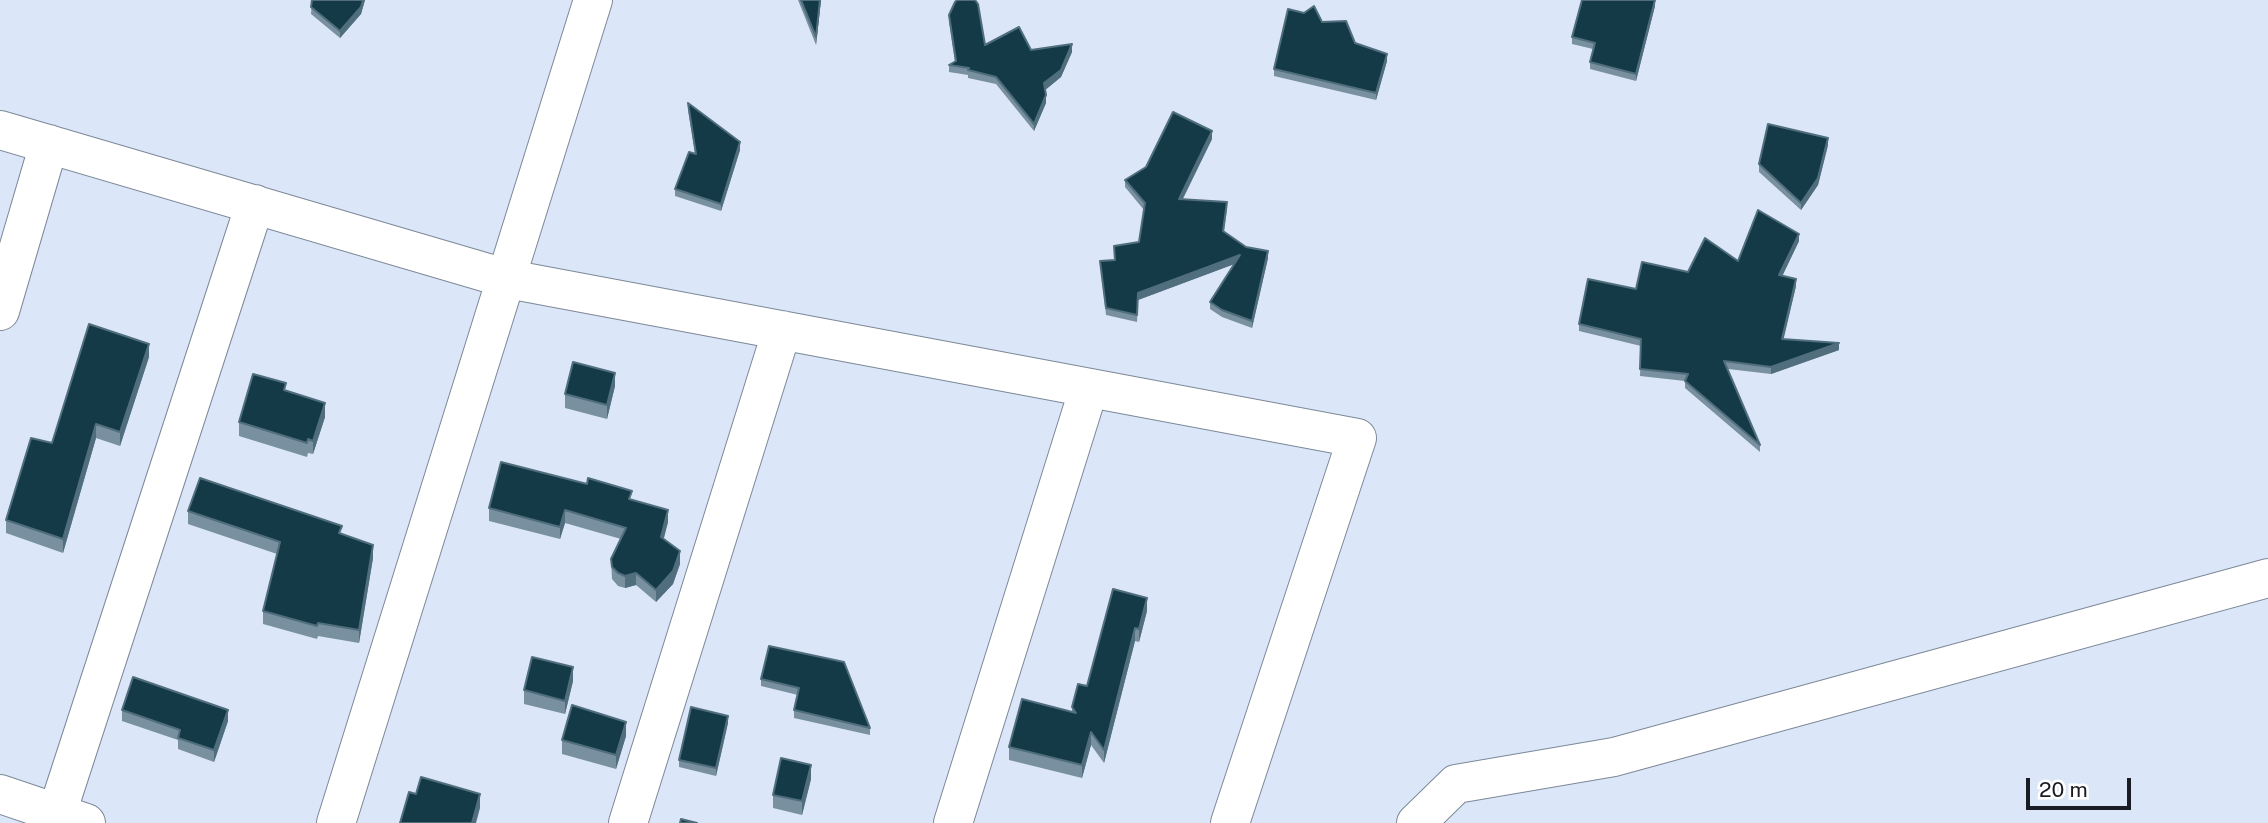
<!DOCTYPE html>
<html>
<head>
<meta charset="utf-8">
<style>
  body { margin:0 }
  #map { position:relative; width:2268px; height:823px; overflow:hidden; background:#dbe7f8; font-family:"Public Sans",sans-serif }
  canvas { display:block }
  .scale { position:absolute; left:2026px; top:778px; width:105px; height:32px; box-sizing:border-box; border:4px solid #191d23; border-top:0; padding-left:9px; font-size:21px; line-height:24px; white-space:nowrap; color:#191d23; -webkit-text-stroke:5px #fff; paint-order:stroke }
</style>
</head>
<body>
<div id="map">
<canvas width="2268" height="823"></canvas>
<div class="scale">20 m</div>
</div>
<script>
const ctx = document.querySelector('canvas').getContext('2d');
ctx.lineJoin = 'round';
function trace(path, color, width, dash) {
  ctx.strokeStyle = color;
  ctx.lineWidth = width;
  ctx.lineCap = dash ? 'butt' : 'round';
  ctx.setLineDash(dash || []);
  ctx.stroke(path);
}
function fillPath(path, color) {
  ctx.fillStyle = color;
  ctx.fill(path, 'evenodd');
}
const minor = new Path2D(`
  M 0,130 L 508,279 L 1357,438 L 1230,823
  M 0,311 L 49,144
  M 0,794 L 86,823
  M 57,813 L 255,204
  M 336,823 L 593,0
  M 628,823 L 782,330
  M 953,823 L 1089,388
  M 1416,823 L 1456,784 L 1614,757 L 2268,578`);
trace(minor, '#7d8898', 40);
trace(minor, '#fff', 38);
fillPath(new Path2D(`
  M 312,0 L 365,0 L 361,14 L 340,38 L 311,14 Z
  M 798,0 L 821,0 L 816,45 Z
  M 1655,6 L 1636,81 L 1590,69 L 1590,62 L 1593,49 L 1572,44 L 1572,37 Z
  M 949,15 L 985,45 L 1031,50 L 1072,52 L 1061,77 L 1045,90 L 1046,103 L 1034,131 L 996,84 L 968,78 L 968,75 L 949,72 L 949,65 L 955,62 L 949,22 Z
  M 1322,22 L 1355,43 L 1387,61 L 1376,100 L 1274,76 L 1274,69 Z
  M 688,103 L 740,150 L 721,211 L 675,196 L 675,189 L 695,153 L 688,110 Z
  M 1212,139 L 1183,199 L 1227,209 L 1224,232 L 1246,247 L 1268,258 L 1252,328 L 1222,317 L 1210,309 L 1210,302 L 1234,264 L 1138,300 L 1137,322 L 1106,315 L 1100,261 L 1114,260 L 1114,246 L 1139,242 L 1144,210 L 1125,187 L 1125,180 Z
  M 1828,145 L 1818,185 L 1801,210 L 1759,172 L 1759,164 Z
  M 1799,241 L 1782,276 L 1796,286 L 1783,339 L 1839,350 L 1771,374 L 1728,369 L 1760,445 L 1760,452 L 1685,388 L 1685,381 L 1640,376 L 1641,346 L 1579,331 L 1579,324 L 1636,289 L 1688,272 L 1738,261 Z
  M 149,357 L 120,446 L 96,438 L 63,553 L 6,533 L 6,520 L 52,443 Z
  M 615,386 L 607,419 L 565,408 L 565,394 Z
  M 286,391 L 325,417 L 313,454 L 308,453 L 307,457 L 239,436 L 239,422 Z
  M 632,500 L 668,522 L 663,539 L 680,564 L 673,584 L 656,602 L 636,585 L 625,588 L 618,586 L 612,579 L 611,559 L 621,539 L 565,523 L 560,539 L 489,521 L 489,508 Z
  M 188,511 L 342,534 L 373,558 L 359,643 L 318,636 L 317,639 L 263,624 L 263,611 L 277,554 L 188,524 Z
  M 1147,611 L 1139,642 L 1135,641 L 1104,763 L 1091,745 L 1082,778 L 1009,760 L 1009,747 L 1072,712 L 1072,707 L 1087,686 Z
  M 769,646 L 870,728 L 870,735 L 794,718 L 794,710 L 798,695 L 761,686 L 761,679 Z
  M 573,681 L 565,714 L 524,704 L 524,690 Z
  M 122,710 L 228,721 L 214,762 L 178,749 L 178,740 L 122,721 Z
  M 728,723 L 716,776 L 679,767 L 679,760 Z
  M 626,736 L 616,769 L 562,754 L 562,740 Z
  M 811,779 L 802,815 L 773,808 L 773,795 Z`), '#7890a0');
fillPath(new Path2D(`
  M 363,0 L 365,0 L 361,14 L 340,38 L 340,31 Z
  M 820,0 L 821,0 L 816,45 L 816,37 Z
  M 1655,0 L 1655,6 L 1636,81 L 1636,74 Z
  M 1072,44 L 1072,52 L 1061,77 L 1044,91 L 1044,83 Z
  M 1387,54 L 1387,61 L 1376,100 L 1376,93 Z
  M 1046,95 L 1046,103 L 1034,131 L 1034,124 Z
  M 1212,131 L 1212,139 L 1179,206 L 1179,199 Z
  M 1828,138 L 1828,145 L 1818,185 L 1801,210 L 1801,203 Z
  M 740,142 L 740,150 L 721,211 L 721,204 Z
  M 1799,234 L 1799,241 L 1779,283 L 1779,275 Z
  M 1268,251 L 1268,258 L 1252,328 L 1252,321 Z
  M 1240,255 L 1240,262 L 1138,300 L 1137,322 L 1138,293 Z
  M 1796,279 L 1796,286 L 1782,346 L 1782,339 Z
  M 1839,343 L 1839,350 L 1771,374 L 1771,367 Z
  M 149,344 L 149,357 L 120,446 L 120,432 Z
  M 615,373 L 615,386 L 607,419 L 607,405 Z
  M 325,403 L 325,417 L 313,454 L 313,441 Z
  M 96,424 L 96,438 L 63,553 L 63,539 Z
  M 565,510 L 565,523 L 560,539 L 560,527 Z
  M 668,510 L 668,522 L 661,550 L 661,537 Z
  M 373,545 L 373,558 L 359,643 L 359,630 Z
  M 680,551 L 680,564 L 673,584 L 656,602 L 656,590 Z
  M 636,573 L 636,585 L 625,588 L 625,576 Z
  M 1147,598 L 1147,611 L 1139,642 L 1139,629 Z
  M 1135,628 L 1135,641 L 1104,763 L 1104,750 Z
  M 573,667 L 573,681 L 565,714 L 565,701 Z
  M 228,710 L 228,721 L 214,762 L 214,750 Z
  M 728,716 L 728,723 L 716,776 L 716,768 Z
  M 626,722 L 626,736 L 616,769 L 616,755 Z
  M 1091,732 L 1091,745 L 1082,778 L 1082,765 Z
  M 811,765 L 811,779 L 802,815 L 802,801 Z
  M 480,794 L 480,808 L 476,823 L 472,823 Z`), '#506e7d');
const building = new Path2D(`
  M 312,0 L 363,0 L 361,7 L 340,31 L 311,7 Z
  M 801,0 L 820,0 L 816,37 Z
  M 957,0 L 975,0 L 978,4 L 985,45 L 1019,27 L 1031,50 L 1072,44 L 1061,70 L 1044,83 L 1046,95 L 1034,124 L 996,77 L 968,70 L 969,68 L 949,65 L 956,61 L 949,15 L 955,2 Z
  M 1582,0 L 1655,0 L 1636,74 L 1590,62 L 1595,43 L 1572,37 Z
  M 1314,6 L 1322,22 L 1346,21 L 1355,43 L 1387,54 L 1376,93 L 1274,69 L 1288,9 L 1304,13 Z
  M 688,103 L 740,142 L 721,204 L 675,189 L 689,152 L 696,154 Z
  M 1173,112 L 1212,131 L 1179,199 L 1227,202 L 1223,231 L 1246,247 L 1268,251 L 1252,321 L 1222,310 L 1210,302 L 1240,255 L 1138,293 L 1137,315 L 1106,308 L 1100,261 L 1115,260 L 1114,246 L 1139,242 L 1145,203 L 1125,180 L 1146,167 Z
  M 1768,124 L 1828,138 L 1818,178 L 1801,203 L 1759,164 Z
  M 1758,210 L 1799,234 L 1779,275 L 1796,279 L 1782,339 L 1839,343 L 1771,367 L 1724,361 L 1760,445 L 1685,381 L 1688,374 L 1640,369 L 1641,339 L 1579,324 L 1588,279 L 1636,289 L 1642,262 L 1688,272 L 1705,238 L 1738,261 Z
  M 89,324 L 149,344 L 120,432 L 96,424 L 63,539 L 6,520 L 31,438 L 52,443 Z
  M 573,362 L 615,373 L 607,405 L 565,394 Z
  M 253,374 L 286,383 L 284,390 L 325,403 L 313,441 L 308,439 L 307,443 L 239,422 Z
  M 501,462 L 587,484 L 588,478 L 632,491 L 629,499 L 668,510 L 661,537 L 680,551 L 673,571 L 656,590 L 636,573 L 625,576 L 618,573 L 612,567 L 611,559 L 626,528 L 565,510 L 560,527 L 489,508 Z
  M 200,478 L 342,526 L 339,533 L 373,545 L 359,630 L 318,623 L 317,626 L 263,611 L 280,542 L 188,511 Z
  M 1113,589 L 1147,598 L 1139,629 L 1135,628 L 1104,750 L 1091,732 L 1082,765 L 1009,747 L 1022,699 L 1076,713 L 1072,707 L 1078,684 L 1087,686 Z
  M 769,646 L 844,662 L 870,728 L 794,710 L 799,688 L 761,679 Z
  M 532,657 L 573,667 L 565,701 L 524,690 Z
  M 133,677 L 228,710 L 214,750 L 178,738 L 180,730 L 122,710 Z
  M 572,705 L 626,722 L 616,755 L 562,740 Z
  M 691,707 L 728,716 L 716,768 L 679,760 Z
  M 781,758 L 811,765 L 802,801 L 773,795 Z
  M 421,777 L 480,794 L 472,823 L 400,823 L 409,792 L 416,794 Z
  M 681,819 L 697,823 L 680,823 Z`);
fillPath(building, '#143a48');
trace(building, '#506e7d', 2);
</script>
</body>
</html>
